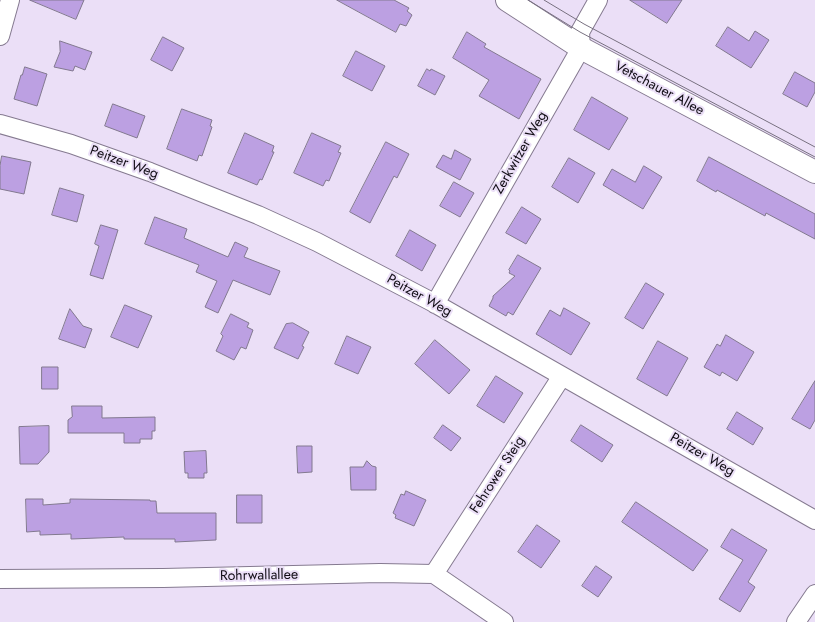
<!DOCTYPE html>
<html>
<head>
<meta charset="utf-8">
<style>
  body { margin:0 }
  canvas { display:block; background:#ebdff7 }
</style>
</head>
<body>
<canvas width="815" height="622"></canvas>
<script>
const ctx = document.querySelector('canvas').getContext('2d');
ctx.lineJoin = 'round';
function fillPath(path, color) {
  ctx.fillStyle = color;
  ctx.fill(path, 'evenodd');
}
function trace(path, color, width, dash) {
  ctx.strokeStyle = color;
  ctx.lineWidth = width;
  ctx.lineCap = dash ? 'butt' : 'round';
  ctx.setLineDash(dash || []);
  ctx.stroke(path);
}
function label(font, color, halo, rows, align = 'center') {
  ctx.font = font + ' Jost,sans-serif';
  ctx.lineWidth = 4;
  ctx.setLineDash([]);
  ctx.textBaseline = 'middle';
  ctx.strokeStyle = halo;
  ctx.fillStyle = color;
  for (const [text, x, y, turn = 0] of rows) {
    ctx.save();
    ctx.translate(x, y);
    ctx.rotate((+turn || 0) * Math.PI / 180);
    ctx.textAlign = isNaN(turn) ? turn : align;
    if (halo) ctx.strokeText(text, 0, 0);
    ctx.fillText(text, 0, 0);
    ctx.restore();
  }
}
const building = new Path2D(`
  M 30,0 L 84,0 L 76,19 Z
  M 337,0 L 394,0 L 409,8 L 407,11 L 412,15 L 406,26 L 400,24 L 396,32 Z
  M 630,0 L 682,0 L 667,23 Z
  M 728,27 L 749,41 L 755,31 L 769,40 L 751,68 L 716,46 Z
  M 467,32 L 486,44 L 484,47 L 541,79 L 519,119 L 479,96 L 489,80 L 453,58 Z
  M 163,37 L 184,48 L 172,71 L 151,60 Z
  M 60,41 L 92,52 L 85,70 L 75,66 L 73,71 L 54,67 L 60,52 Z
  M 356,51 L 385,66 L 372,91 L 343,76 Z
  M 25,67 L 47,74 L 37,106 L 14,99 L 21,75 L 22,75 Z
  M 427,69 L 430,71 L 431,69 L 445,76 L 435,95 L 418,86 Z
  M 795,72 L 815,83 L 815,92 L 807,107 L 783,94 Z
  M 592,97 L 628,118 L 609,150 L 574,130 Z
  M 113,104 L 145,116 L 137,138 L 105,126 Z
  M 182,109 L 212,120 L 210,126 L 212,127 L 202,156 L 199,155 L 197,161 L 167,149 Z
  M 245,133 L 274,146 L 272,152 L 274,152 L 262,180 L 260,179 L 257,185 L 228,173 Z
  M 312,133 L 341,146 L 338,152 L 341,153 L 329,181 L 326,180 L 323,186 L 294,173 Z
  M 386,142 L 409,154 L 397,178 L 394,176 L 370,223 L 350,212 Z
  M 455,150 L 471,159 L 460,180 L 436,167 L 443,155 L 451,159 Z
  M 2,156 L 31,162 L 24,194 L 0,189 L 0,166 Z
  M 709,157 L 815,214 L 815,239 L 766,213 L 765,216 L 717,190 L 716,192 L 697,181 Z
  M 569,158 L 595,173 L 578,203 L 552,187 Z
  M 644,166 L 662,177 L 643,209 L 603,185 L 612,169 L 635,182 Z
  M 454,182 L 474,193 L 460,217 L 440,206 Z
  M 60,188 L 84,195 L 77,222 L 52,215 Z
  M 522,207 L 541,219 L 526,244 L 506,233 Z
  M 155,217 L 187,229 L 184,238 L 228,257 L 235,242 L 248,248 L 244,257 L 280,271 L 270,295 L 233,280 L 218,313 L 205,307 L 217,281 L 196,272 L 199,265 L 145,244 Z
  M 101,225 L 118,230 L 103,279 L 90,275 L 99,246 L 95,244 Z
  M 410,230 L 436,245 L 422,271 L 396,256 Z
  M 518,255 L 541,268 L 513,315 L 508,312 L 506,316 L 489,306 L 493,298 L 493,296 L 515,276 L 509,273 L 510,271 L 509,270 Z
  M 646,283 L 664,294 L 643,329 L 625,318 Z
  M 125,305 L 152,316 L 138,348 L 111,337 Z
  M 564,308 L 590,323 L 571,355 L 536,334 L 550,310 L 560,316 Z
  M 70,309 L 83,326 L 92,329 L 85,348 L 59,339 Z
  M 231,314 L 249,323 L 247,327 L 253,330 L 246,349 L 241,347 L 234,360 L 216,351 L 223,336 L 221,334 Z
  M 293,323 L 309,332 L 302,346 L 304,347 L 298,359 L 274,348 L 286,324 Z
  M 726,335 L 754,352 L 737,381 L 722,372 L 720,376 L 704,367 L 717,344 L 720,346 Z
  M 347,336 L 371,347 L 358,374 L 335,364 Z
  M 435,340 L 470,370 L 449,394 L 415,364 Z
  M 658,341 L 688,358 L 667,396 L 637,379 Z
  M 42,367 L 58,367 L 58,389 L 42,389 Z
  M 496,376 L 523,393 L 504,423 L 477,406 Z
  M 815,381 L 815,420 L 810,429 L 792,419 Z
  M 72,406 L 102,406 L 102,418 L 155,417 L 155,431 L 152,431 L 152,439 L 140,439 L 140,443 L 124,443 L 124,433 L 68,433 L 68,420 L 72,417 Z
  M 737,412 L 763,428 L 753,445 L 727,429 Z
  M 443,425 L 461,438 L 451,451 L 434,438 Z
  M 581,425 L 613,445 L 602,462 L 571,441 Z
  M 49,426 L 49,452 L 38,464 L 20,464 L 19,427 Z
  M 297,446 L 312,446 L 312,472 L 298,473 Z
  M 206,451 L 207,473 L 204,473 L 204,478 L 188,478 L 188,473 L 185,473 L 184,452 Z
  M 367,461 L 372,466 L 376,467 L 376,490 L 351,490 L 350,467 L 363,467 Z
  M 406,491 L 426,500 L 414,526 L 395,518 L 396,515 L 393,513 L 401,494 L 404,495 Z
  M 237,495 L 262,495 L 262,523 L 237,523 Z
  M 26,499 L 43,499 L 43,505 L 70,503 L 70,499 L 150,500 L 150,501 L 156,501 L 157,513 L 216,513 L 216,540 L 175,542 L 175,539 L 124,539 L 124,537 L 71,539 L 71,534 L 40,535 L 40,531 L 27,532 Z
  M 636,502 L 708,550 L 693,571 L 622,522 Z
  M 537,525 L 560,541 L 541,568 L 518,552 Z
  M 732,529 L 767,550 L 748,582 L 755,587 L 740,612 L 719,599 L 743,560 L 721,547 Z
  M 596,566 L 612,577 L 598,597 L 582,586 Z`);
fillPath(building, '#bca0e2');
trace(building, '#82798f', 1);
const minor = new Path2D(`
  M 0,36 L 10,0
  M 0,124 L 71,144 L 150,172 L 258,215 L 317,242 L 434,303 L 815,520
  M 435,304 L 581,48 L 580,32 L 598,0
  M 434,574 L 562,376
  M 0,579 L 163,578 L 380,573 L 434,574 L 504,622
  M 796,622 L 815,594`);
const tertiary = new Path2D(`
  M 507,0 L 581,48 L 815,172`);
trace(minor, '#857a90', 20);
trace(tertiary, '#857a90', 24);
trace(minor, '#fff', 18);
trace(tertiary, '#fff', 22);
trace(new Path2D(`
  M 528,0 L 580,32 L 815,157
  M 544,0 L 584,24 L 815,147`), '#787180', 1);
label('14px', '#110d15', '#ebdff7', [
  ["Vetschauer Allee",659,89,28],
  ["Zerkwitzer Weg",521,153,-60],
  ["Peitzer Weg",124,163,20],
  ["Peitzer Weg",419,296,29],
  ["Peitzer Weg",702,455,30],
  ["Fehrower Steig",498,475,-57],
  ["Rohrwallallee",259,576,-1]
]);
</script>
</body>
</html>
